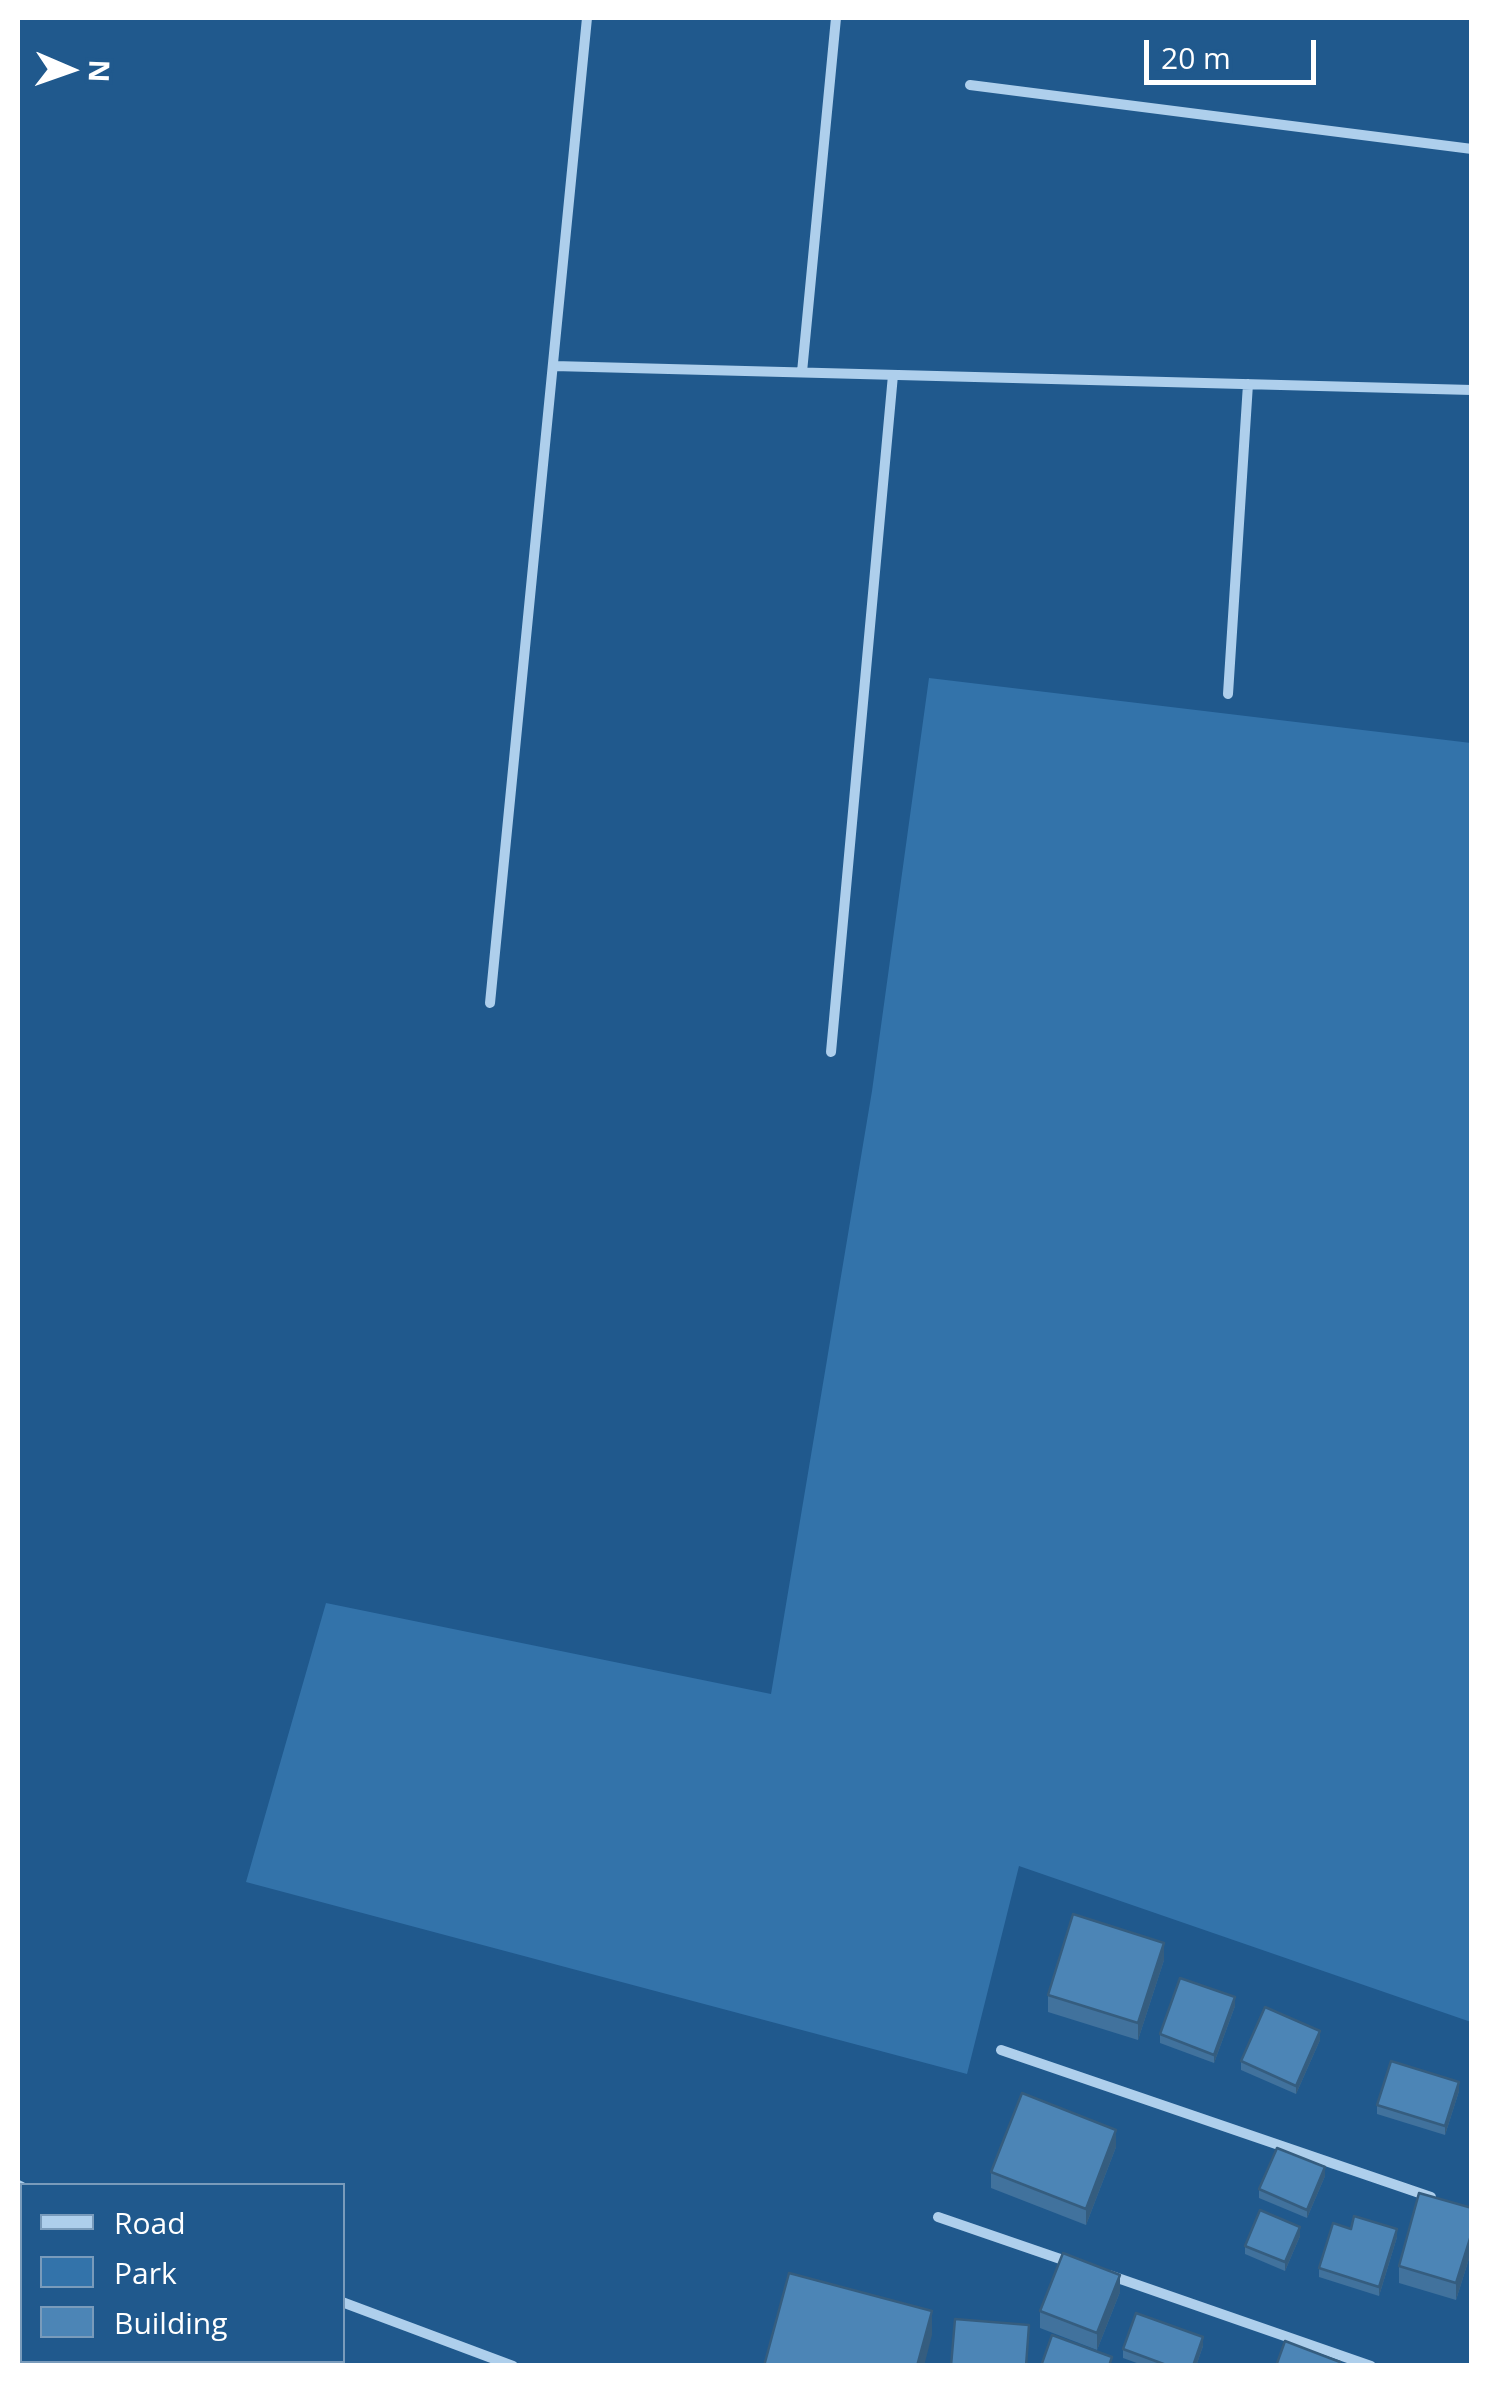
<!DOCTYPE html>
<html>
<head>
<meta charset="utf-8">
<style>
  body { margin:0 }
  #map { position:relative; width:1489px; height:2383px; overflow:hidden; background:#20598d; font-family:"Open Sans",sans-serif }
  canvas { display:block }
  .frame { position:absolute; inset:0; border:20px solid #fff; pointer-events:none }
  .legend { position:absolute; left:20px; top:2183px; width:325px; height:180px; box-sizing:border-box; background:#20598d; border:2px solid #799bbb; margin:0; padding:12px 18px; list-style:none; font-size:30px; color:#fff }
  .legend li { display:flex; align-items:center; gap:20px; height:50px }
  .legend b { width:50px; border:2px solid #799bbb }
  .north { position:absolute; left:20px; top:20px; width:100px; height:100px; -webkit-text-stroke:8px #20598d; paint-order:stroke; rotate:92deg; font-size:28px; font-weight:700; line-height:40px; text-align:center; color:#fff }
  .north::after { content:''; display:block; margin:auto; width:35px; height:45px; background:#fff; clip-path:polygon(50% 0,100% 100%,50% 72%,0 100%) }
  .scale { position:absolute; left:1144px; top:40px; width:172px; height:45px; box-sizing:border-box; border:5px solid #fff; border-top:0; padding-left:12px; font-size:30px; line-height:35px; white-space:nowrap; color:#fff; -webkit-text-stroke:8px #20598d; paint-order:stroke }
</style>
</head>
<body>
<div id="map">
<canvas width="1489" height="2383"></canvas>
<div class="frame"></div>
<ul class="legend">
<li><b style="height:12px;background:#aecfec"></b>Road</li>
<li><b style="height:28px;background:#3373aa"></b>Park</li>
<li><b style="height:28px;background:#4c85b6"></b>Building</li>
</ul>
<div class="north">N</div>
<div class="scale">20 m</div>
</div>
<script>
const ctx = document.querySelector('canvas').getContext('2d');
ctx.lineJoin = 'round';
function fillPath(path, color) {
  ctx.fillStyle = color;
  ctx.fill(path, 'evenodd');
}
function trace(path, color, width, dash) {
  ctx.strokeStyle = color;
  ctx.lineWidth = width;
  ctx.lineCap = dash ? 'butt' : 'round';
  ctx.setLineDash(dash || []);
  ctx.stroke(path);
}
fillPath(new Path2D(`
  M 929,678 L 1471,743 L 1471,2022 L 1019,1866 L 967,2074 L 246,1882 L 326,1603 L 771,1694 L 872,1091 Z`), '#3373aa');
trace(new Path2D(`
  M 970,85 L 1472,149
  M 554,366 L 1472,390
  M 802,372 L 836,18
  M 1228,694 L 1248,384
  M 490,1003 L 587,18
  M 831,1052 L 893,375
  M 1001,2050 L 1431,2197
  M 18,2185 L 22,2187
  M 938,2217 L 1069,2262
  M 1109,2275 L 1371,2366
  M 342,2302 L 513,2366`), '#aecfec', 10);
fillPath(new Path2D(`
  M 1164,1960 L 1138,2040 L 1048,2012 L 1048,1995 Z
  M 1235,2006 L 1214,2063 L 1160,2043 L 1160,2034 Z
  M 1320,2040 L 1296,2094 L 1241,2070 L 1241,2061 Z
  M 1459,2091 L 1445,2135 L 1377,2114 L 1377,2105 Z
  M 1116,2147 L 1086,2225 L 991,2188 L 991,2172 Z
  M 1325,2176 L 1307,2218 L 1259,2198 L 1259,2189 Z
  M 1472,2208 L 1472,2249 L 1456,2300 L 1399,2283 L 1399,2266 Z
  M 1351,2229 L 1397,2237 L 1379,2296 L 1319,2277 L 1319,2268 Z
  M 1300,2236 L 1285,2271 L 1245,2254 L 1245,2246 Z
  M 1120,2292 L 1097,2350 L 1040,2328 L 1040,2311 Z
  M 1203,2346 L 1196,2366 L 1145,2366 L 1123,2358 L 1123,2349 Z`), '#41729d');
fillPath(new Path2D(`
  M 1164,1943 L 1164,1960 L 1138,2040 L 1138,2023 Z
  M 1235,1997 L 1235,2006 L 1214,2063 L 1214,2055 Z
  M 1320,2031 L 1320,2040 L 1296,2094 L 1296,2086 Z
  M 1459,2082 L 1459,2091 L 1445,2135 L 1445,2126 Z
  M 1116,2130 L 1116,2147 L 1086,2225 L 1086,2209 Z
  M 1325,2167 L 1325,2176 L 1307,2218 L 1307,2210 Z
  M 1300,2227 L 1300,2236 L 1285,2271 L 1285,2262 Z
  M 1397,2229 L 1397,2237 L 1379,2296 L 1379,2287 Z
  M 1472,2232 L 1472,2249 L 1456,2300 L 1456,2283 Z
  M 1120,2275 L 1120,2292 L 1097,2350 L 1097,2333 Z
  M 932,2311 L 932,2335 L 924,2366 L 917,2366 Z
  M 1203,2337 L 1203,2346 L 1196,2366 L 1193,2366 Z`), '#355d7f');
const building = new Path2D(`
  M 1073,1914 L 1164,1943 L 1138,2023 L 1048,1995 Z
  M 1180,1978 L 1235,1997 L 1214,2055 L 1160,2034 Z
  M 1265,2007 L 1320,2031 L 1296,2086 L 1241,2061 Z
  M 1391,2061 L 1459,2082 L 1445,2126 L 1377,2105 Z
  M 1022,2093 L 1116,2130 L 1086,2209 L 991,2172 Z
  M 1277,2148 L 1325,2167 L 1307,2210 L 1259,2189 Z
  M 1419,2193 L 1472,2208 L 1472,2232 L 1456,2283 L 1399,2266 Z
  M 1260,2210 L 1300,2227 L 1285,2262 L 1245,2246 Z
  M 1354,2216 L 1397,2229 L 1379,2287 L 1319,2268 L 1333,2223 L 1351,2229 Z
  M 1063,2253 L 1120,2275 L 1097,2333 L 1040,2311 Z
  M 789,2273 L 932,2311 L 917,2366 L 764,2366 Z
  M 1136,2313 L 1203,2337 L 1193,2366 L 1169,2366 L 1123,2349 Z
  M 955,2319 L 1029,2325 L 1026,2366 L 951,2366 Z
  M 1052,2335 L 1112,2357 L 1109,2366 L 1041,2366 Z
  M 1285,2341 L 1340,2362 L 1338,2366 L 1276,2366 Z
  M 203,2360 L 311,2360 L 311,2366 L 203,2366 Z`);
fillPath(building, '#4c85b6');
trace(building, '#355d7f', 2.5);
</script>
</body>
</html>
